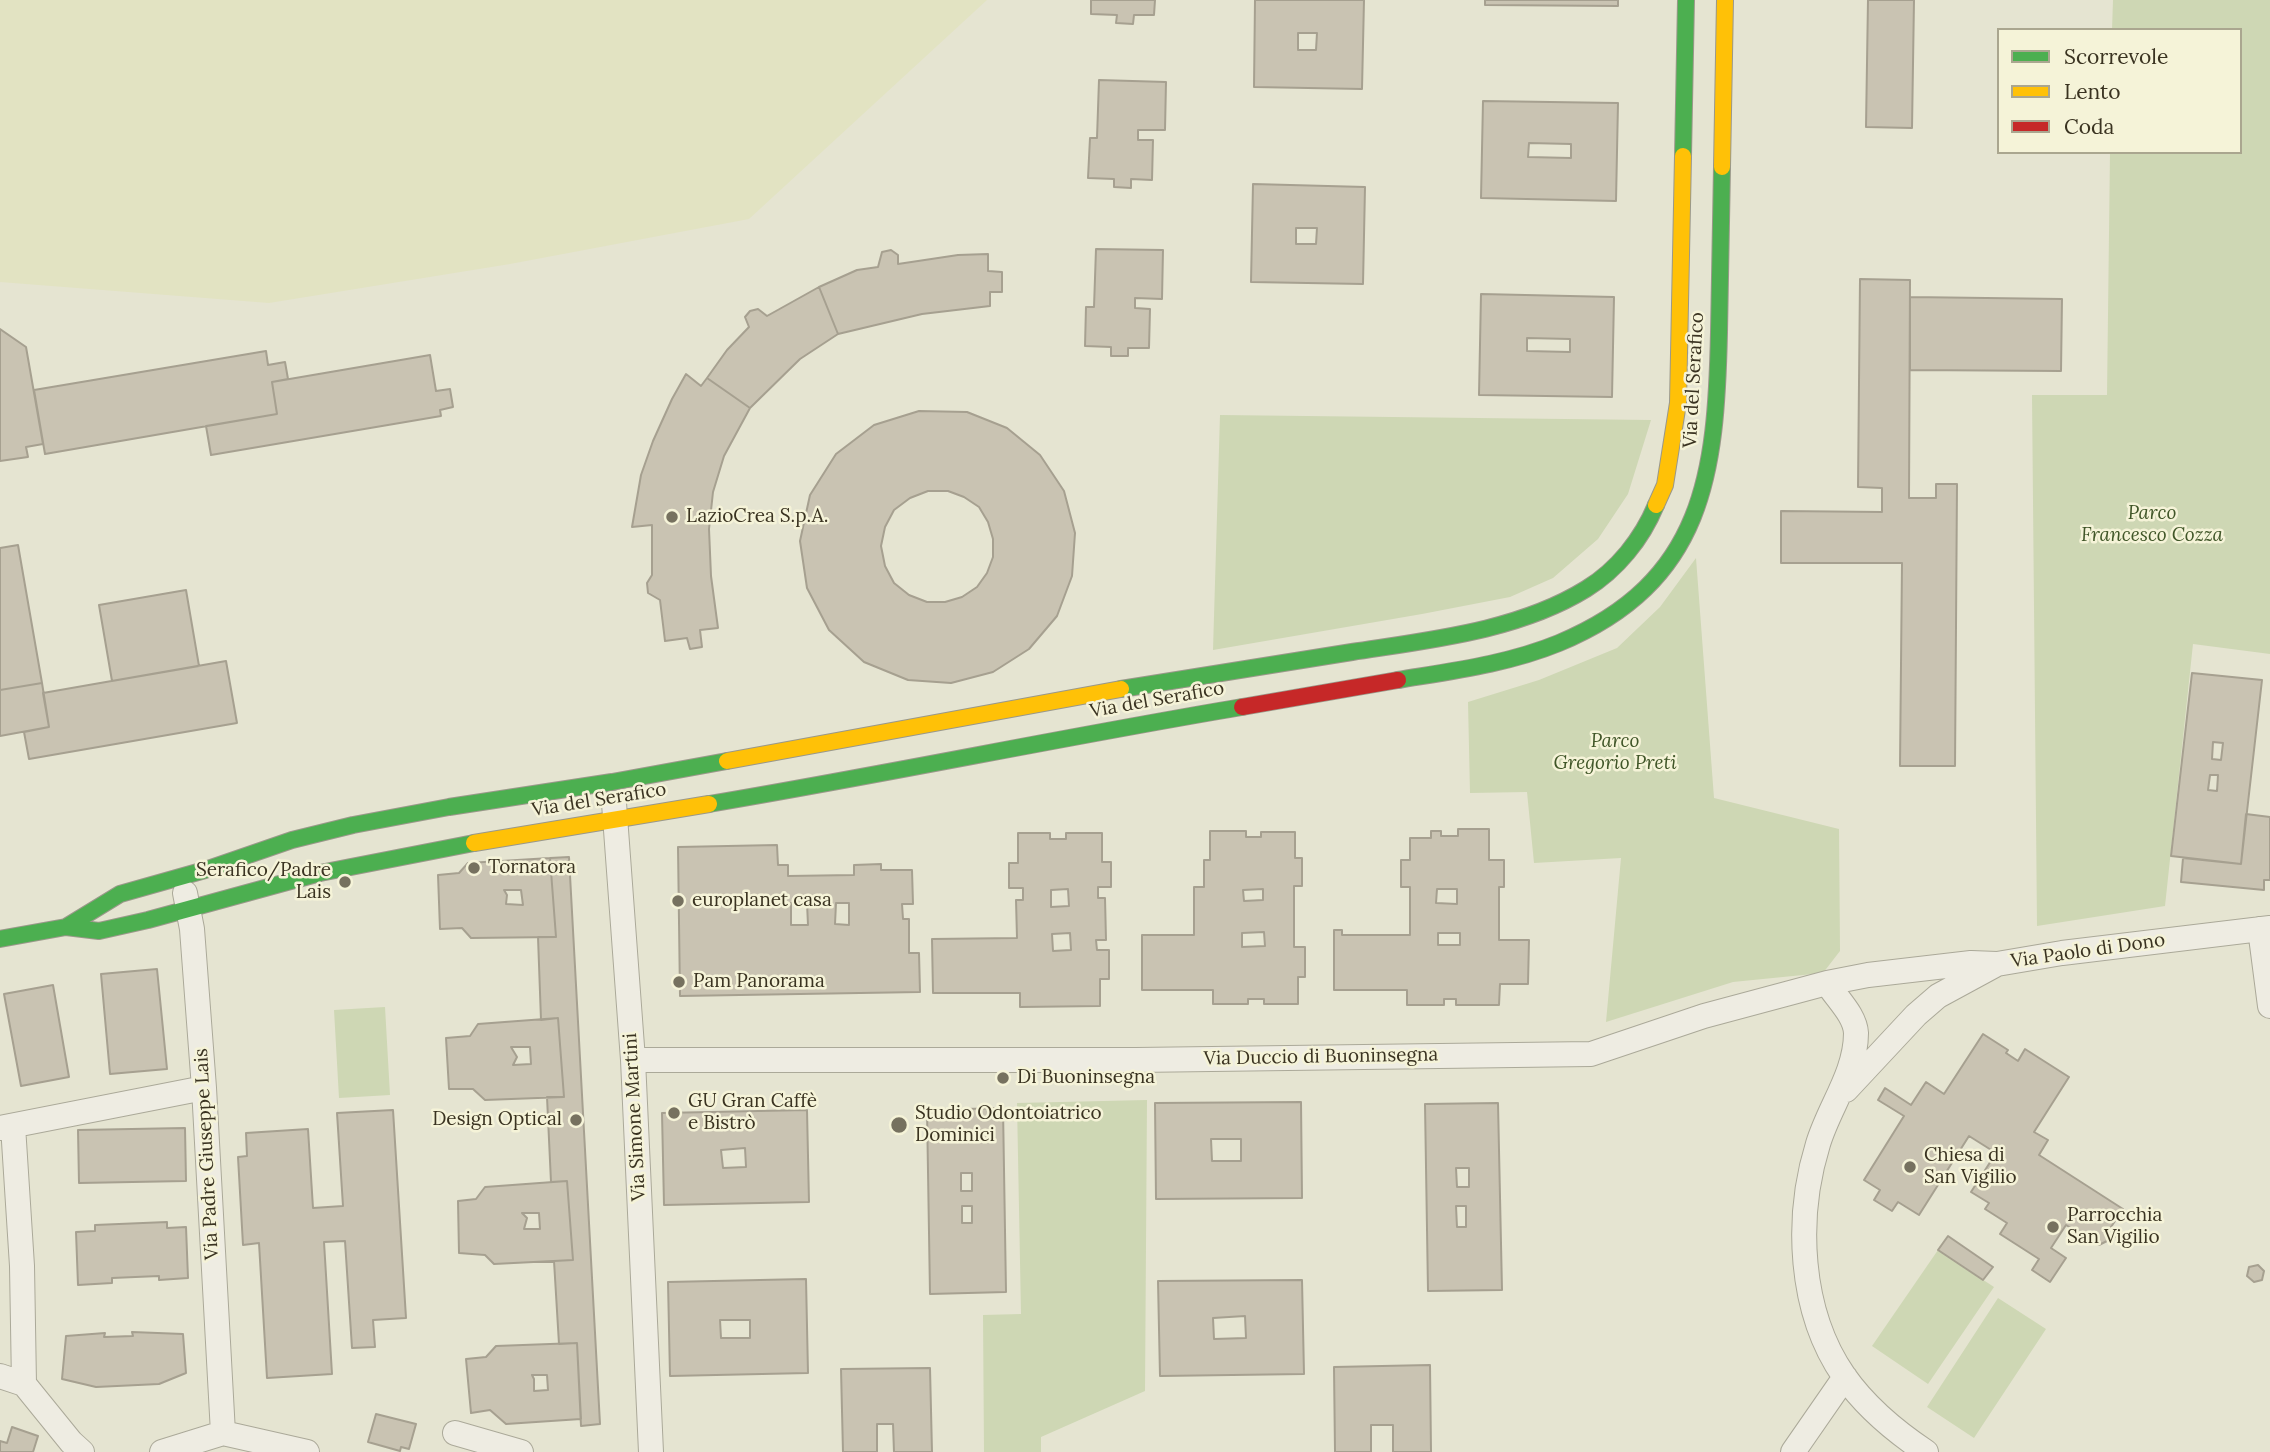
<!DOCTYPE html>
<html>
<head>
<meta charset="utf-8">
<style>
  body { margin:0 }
  #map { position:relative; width:2270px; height:1452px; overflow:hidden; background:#e5e4d1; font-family:Lora,serif }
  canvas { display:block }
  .legend { position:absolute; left:1997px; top:28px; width:245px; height:126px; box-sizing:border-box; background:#f5f3d8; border:2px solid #aaa68f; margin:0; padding:9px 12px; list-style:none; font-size:21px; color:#3a3321 }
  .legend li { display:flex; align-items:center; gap:14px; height:35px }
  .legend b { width:35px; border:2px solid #aaa68f }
</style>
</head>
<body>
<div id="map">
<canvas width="2270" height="1452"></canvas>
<ul class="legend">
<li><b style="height:9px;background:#4caf50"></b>Scorrevole</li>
<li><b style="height:9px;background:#ffc107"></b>Lento</li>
<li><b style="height:9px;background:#c62828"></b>Coda</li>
</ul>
</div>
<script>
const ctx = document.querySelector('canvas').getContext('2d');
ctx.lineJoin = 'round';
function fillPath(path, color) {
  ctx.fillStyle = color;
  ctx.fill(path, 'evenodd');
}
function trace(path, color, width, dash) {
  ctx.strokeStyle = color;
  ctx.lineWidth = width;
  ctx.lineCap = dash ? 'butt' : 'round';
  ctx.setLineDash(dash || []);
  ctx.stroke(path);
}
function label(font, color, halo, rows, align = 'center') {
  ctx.font = font + ' Lora,serif';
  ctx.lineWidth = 5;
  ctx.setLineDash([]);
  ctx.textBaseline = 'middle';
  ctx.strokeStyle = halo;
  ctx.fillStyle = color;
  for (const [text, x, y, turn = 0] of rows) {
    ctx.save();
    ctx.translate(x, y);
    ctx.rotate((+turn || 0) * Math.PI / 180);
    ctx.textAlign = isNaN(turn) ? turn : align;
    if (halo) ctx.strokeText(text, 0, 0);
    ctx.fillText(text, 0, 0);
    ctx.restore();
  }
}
fillPath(new Path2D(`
  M 0,0 L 987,0 L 749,219 L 510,264 L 269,303 L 0,282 Z`), '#e2e3c2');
fillPath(new Path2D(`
  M 2113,0 L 2270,0 L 2270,654 L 2193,644 L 2165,906 L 2037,926 L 2032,395 L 2107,395 L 2110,152 L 2240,152 L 2240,30 L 2112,30 Z
  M 1220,415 L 1651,420 L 1628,494 L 1598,539 L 1553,578 L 1510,597 L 1422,614 L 1213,650 Z
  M 1696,558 L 1714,798 L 1839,829 L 1840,951 L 1823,973 L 1733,982 L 1606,1022 L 1621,858 L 1534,863 L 1527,792 L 1470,793 L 1468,702 L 1539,680 L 1617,648 L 1660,607 Z
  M 385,1007 L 390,1095 L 339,1098 L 334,1010 Z
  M 1147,1100 L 1145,1391 L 1041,1437 L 1041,1452 L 984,1452 L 983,1315 L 1021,1314 L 1017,1103 Z
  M 1938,1250 L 1994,1287 L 1928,1384 L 1872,1346 Z
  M 1998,1298 L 2046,1329 L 1974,1438 L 1927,1407 Z`), '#ced7b4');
const building = new Path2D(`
  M 1091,0 L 1155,0 L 1154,15 L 1134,15 L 1133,24 L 1116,23 L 1117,15 L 1091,14 Z
  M 1255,0 L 1364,0 L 1362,89 L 1254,87 ZM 1298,33 L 1317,33 L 1316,50 L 1298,50 Z
  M 1485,0 L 1618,0 L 1618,6 L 1485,5 Z
  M 1868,0 L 1914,0 L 1912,128 L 1866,127 Z
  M 1099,80 L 1166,82 L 1165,130 L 1138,130 L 1138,140 L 1153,140 L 1152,180 L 1131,179 L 1131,188 L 1114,187 L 1114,179 L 1088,178 L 1090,138 L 1097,138 Z
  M 1483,101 L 1618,103 L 1616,201 L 1481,198 ZM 1529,143 L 1571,144 L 1571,158 L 1528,157 Z
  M 1253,184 L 1365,187 L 1363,284 L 1251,282 ZM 1296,228 L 1317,228 L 1316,244 L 1296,244 Z
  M 1096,249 L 1163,250 L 1162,299 L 1135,298 L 1135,308 L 1150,309 L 1149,348 L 1128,348 L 1128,356 L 1111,356 L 1111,347 L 1085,346 L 1086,307 L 1094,307 Z
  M 891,250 L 898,255 L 898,264 L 958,255 L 988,254 L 988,271 L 1002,272 L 1002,292 L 990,292 L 990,306 L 922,314 L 838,334 L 819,287 L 857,270 L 878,267 L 882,252 Z
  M 1860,279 L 1910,280 L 1909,498 L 1936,498 L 1936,484 L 1957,484 L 1955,766 L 1900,766 L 1902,563 L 1781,563 L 1781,511 L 1882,512 L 1882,488 L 1858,487 Z
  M 819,287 L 838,334 L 800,359 L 750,408 L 707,378 L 727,350 L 749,327 L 745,317 L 750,311 L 758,309 L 767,316 Z
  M 1481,294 L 1614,297 L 1612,397 L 1479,395 ZM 1527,338 L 1570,339 L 1570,352 L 1527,351 Z
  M 1910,297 L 2062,299 L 2061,371 L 1910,370 Z
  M 0,329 L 26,347 L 43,444 L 26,447 L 28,457 L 0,461 Z
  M 266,351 L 268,365 L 285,362 L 288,379 L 272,382 L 277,414 L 45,454 L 34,390 Z
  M 430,355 L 436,391 L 450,389 L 453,407 L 440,410 L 441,416 L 211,455 L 206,426 L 277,414 L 272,382 Z
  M 686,374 L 701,386 L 707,378 L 750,408 L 724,456 L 713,492 L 709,529 L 711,576 L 718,628 L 700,630 L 702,647 L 690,649 L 687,638 L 665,641 L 660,600 L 648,593 L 647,583 L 652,575 L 652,525 L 632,527 L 641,475 L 653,441 L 672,399 Z
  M 919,411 L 967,412 L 1007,428 L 1040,455 L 1064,491 L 1075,533 L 1072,576 L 1057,616 L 1029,649 L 993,672 L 951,683 L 908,680 L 864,662 L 829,630 L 807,588 L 800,541 L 810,495 L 836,454 L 874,425 ZM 928,491 L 948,491 L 964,497 L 979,507 L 988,522 L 993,539 L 993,557 L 987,573 L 977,587 L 962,597 L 945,602 L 927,602 L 909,595 L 894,583 L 885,566 L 881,546 L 885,527 L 894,510 L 910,498 Z
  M 18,545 L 42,683 L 0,690 L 0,548 Z
  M 186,590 L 199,666 L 112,681 L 99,605 Z
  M 226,661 L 237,723 L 29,759 L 24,732 L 49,727 L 43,693 Z
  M 2192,673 L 2262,680 L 2241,864 L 2171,856 ZM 2213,742 L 2223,743 L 2221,760 L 2212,759 ZM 2210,775 L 2218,775 L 2217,791 L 2208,790 Z
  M 42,683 L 49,727 L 0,736 L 0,690 Z
  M 2246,814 L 2270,817 L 2270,880 L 2264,880 L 2264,890 L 2181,882 L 2183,858 L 2241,864 Z
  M 1458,829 L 1489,829 L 1489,860 L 1504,860 L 1504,887 L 1499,887 L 1499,940 L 1529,940 L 1528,984 L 1500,984 L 1499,1005 L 1456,1005 L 1456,999 L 1444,999 L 1444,1005 L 1407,1005 L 1407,990 L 1334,990 L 1334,930 L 1342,930 L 1342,935 L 1410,935 L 1410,887 L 1401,887 L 1401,860 L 1410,860 L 1410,838 L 1431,838 L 1431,831 L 1441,831 L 1441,836 L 1458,836 ZM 1437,889 L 1457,889 L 1457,904 L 1436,903 ZM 1438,933 L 1460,933 L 1460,945 L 1438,945 Z
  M 1210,831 L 1246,831 L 1246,837 L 1261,837 L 1261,832 L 1295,832 L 1295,858 L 1302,858 L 1302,886 L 1294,886 L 1294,947 L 1305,947 L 1305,977 L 1298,977 L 1298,1004 L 1264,1004 L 1264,999 L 1248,999 L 1248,1004 L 1213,1004 L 1213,990 L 1142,990 L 1142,935 L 1194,935 L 1194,887 L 1204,887 L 1204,860 L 1210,860 ZM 1263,889 L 1263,900 L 1244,901 L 1243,890 ZM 1264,932 L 1265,946 L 1242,947 L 1242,933 Z
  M 1018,833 L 1050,833 L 1050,839 L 1066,839 L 1066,833 L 1102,833 L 1102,862 L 1111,862 L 1111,887 L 1098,887 L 1098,898 L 1105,898 L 1106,940 L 1096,940 L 1097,950 L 1109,950 L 1109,979 L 1100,979 L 1100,1006 L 1020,1007 L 1020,993 L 933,993 L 932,939 L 1017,938 L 1016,900 L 1023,900 L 1023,888 L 1009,888 L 1009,863 L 1018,863 ZM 1068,889 L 1069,906 L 1051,907 L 1051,890 ZM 1070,933 L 1071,950 L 1053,951 L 1052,934 Z
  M 777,845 L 778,865 L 788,865 L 788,876 L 854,875 L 854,865 L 881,864 L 881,870 L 912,870 L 913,904 L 902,904 L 903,919 L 909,919 L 909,953 L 919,953 L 920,992 L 680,996 L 678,847 ZM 791,903 L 807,903 L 808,925 L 791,925 ZM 836,903 L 849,903 L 849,925 L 835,924 Z
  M 569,857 L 600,1424 L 581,1426 L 577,1343 L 559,1344 L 554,1261 L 573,1260 L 567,1181 L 551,1182 L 547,1097 L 564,1097 L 558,1018 L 541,1020 L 538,937 L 556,937 L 550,858 Z
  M 550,858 L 556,937 L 471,938 L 462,928 L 440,929 L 438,875 L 459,873 L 468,863 ZM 504,890 L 521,890 L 523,905 L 506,904 L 507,895 Z
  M 157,969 L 167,1069 L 110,1074 L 101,974 Z
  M 53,985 L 69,1077 L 21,1086 L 4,994 Z
  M 558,1018 L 564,1097 L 485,1100 L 473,1089 L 449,1089 L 446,1038 L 470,1036 L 478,1024 ZM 511,1047 L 530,1047 L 531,1064 L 513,1065 L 517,1057 Z
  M 1983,1034 L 2008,1050 L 2006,1053 L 2018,1061 L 2025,1049 L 2069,1077 L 2034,1132 L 2048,1140 L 2039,1155 L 2123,1209 L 2107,1233 L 2115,1237 L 2099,1245 L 2066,1225 L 2051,1248 L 2066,1258 L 2050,1282 L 2032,1270 L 2039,1259 L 2000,1234 L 2007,1223 L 1985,1209 L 1989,1203 L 1971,1192 L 1996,1153 L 1969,1136 L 1919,1215 L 1898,1202 L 1892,1211 L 1874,1200 L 1880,1190 L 1864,1180 L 1904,1116 L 1878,1100 L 1885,1088 L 1911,1105 L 1926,1082 L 1944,1094 Z
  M 1301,1102 L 1302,1198 L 1156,1199 L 1155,1103 ZM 1211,1139 L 1241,1139 L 1241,1161 L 1212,1161 Z
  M 1498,1103 L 1502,1290 L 1428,1291 L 1425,1104 ZM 1456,1168 L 1469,1168 L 1469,1187 L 1457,1187 ZM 1456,1206 L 1466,1206 L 1466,1227 L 1457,1227 Z
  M 1003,1108 L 1006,1292 L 930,1294 L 927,1110 ZM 961,1173 L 972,1173 L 972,1191 L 961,1191 ZM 962,1206 L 972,1206 L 972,1223 L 962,1223 Z
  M 393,1110 L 406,1318 L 373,1320 L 375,1347 L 352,1348 L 345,1241 L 324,1242 L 332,1374 L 267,1378 L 259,1243 L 243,1245 L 238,1157 L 247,1156 L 246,1133 L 308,1129 L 313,1208 L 343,1206 L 337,1113 Z
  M 807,1110 L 809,1202 L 664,1205 L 662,1113 ZM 745,1148 L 746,1167 L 723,1168 L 721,1150 Z
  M 185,1128 L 186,1181 L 79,1183 L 78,1130 Z
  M 567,1181 L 573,1260 L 494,1264 L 485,1255 L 459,1253 L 458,1201 L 476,1199 L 485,1187 ZM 522,1213 L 539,1213 L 540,1229 L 524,1229 L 527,1218 Z
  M 167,1222 L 167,1228 L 186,1227 L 188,1278 L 159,1280 L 159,1276 L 112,1278 L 112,1283 L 78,1285 L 76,1232 L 95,1231 L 95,1225 Z
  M 1948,1236 L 1993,1267 L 1983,1280 L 1938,1250 Z
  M 2258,1265 L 2264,1271 L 2262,1280 L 2254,1282 L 2247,1276 L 2249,1267 Z
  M 806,1279 L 808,1373 L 670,1376 L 668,1282 ZM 720,1320 L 750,1320 L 750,1338 L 721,1338 Z
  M 1302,1280 L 1304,1374 L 1160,1376 L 1158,1281 ZM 1245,1316 L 1246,1338 L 1214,1339 L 1213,1318 Z
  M 132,1332 L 183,1334 L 186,1373 L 159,1384 L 96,1387 L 62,1379 L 66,1336 L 105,1333 L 104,1337 L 133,1336 Z
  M 577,1343 L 581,1419 L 506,1424 L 490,1410 L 471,1413 L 466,1359 L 486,1357 L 496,1346 ZM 532,1375 L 547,1375 L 548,1390 L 534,1391 L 534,1379 Z
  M 1430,1365 L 1431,1452 L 1393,1452 L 1393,1425 L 1371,1425 L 1371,1452 L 1335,1452 L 1334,1367 Z
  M 930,1368 L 932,1452 L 894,1452 L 893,1424 L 877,1424 L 877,1452 L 843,1452 L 841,1369 Z
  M 376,1414 L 416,1424 L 409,1449 L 401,1447 L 400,1451 L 368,1442 Z
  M 12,1427 L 38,1436 L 33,1452 L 0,1452 L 0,1441 L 7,1443 Z`);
fillPath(building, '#c9c3b2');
trace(building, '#a6a090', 2);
const street = new Path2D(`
  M 614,803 L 633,1060 L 651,1452
  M 185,893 L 192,929 L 204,1088 L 223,1433
  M 2260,929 L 2270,1006
  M 1827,983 C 1837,999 1855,1015 1856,1033 C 1856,1073 1829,1107 1818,1144 C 1795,1218 1799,1311 1844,1376 C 1865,1406 1896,1432 1926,1452
  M 633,1060 L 1136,1060 L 1591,1054 L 1704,1016 L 1827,983 L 1868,975 L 1971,963 L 1997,964
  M 1846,1090 L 1916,1015 L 1938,996 L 1997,964 L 2062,953 L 2270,928
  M 13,1126 L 22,1266 L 24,1384
  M 0,1128 L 204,1088
  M 0,1376 L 24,1384 L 71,1442 L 82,1452
  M 455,1433 L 521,1452
  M 162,1452 L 223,1433 L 307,1452
  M 1793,1452 L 1845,1377`);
const fast = new Path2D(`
  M 1683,156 L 1686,0
  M 1398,680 C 1452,671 1508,664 1559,643 C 1705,582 1716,473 1719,332 C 1720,277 1721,222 1722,167
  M 1121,689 C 1198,677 1275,665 1352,652 C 1429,640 1518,631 1586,589 C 1617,570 1642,539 1656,505
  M 709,804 C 887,774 1064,737 1242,707
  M 66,927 L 120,894 L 205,870 L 292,840 L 353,825 L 449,807 L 612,782 L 727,761
  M 0,939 L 66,927 L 99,931 L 148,920 L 320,873 L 474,843`);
const slow = new Path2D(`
  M 1722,167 L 1725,0
  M 1656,505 L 1665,485 L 1678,403 L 1683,156
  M 727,761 L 1121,689
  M 474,843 L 709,804`);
const jam = new Path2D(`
  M 1242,707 L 1398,680`);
trace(street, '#aba999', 26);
trace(fast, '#9a988a', 18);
trace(slow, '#9a988a', 18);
trace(jam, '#9a988a', 18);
trace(street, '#eeece2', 24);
trace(fast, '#4caf50', 16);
trace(slow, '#ffc107', 16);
trace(jam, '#c62828', 16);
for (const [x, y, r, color] of [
  [672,517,7,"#76715f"],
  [474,868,7,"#76715f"],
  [345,882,7,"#76715f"],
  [678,901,7,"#76715f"],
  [679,982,7,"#76715f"],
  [1003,1078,7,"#76715f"],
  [674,1113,7,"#76715f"],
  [576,1120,7,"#76715f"],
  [899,1125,9,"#76715f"],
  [1910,1167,7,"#76715f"],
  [2053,1227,7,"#76715f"]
]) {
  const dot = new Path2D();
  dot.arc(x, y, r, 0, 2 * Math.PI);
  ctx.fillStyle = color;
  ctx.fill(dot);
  trace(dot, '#f5f3d8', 2.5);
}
label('19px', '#3a3321', '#f5f3d8', [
  ["Via del Serafico",1694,380,-87],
  ["Via del Serafico",1157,700,-10],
  ["Via del Serafico",599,800,-9],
  ["Via Paolo di Dono",2088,951,-8],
  ["Via Duccio di Buoninsegna",1321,1057,-1],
  ["Via Simone Martini",635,1117,-93],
  ["Via Padre Giuseppe Lais",207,1154,-93]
]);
label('italic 19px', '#405628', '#f5f3d8', [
  ["Parco",2152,514],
  ["Francesco Cozza",2152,536],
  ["Parco",1615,742],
  ["Gregorio Preti",1615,764]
]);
label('19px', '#3a3321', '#f5f3d8', [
  ["LazioCrea S.p.A.",686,517],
  ["Tornatora",488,868],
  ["Serafico/Padre",331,871,"right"],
  ["Lais",331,893,"right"],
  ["europlanet casa",692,901],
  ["Pam Panorama",693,982],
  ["Di Buoninsegna",1017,1078],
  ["GU Gran Caffè",688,1102],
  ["e Bistrò",688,1124],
  ["Studio Odontoiatrico",915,1114],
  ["Dominici",915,1136],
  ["Design Optical",562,1120,"right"],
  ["Chiesa di",1924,1156],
  ["San Vigilio",1924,1178],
  ["Parrocchia",2067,1216],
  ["San Vigilio",2067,1238]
], 'left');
</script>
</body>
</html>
